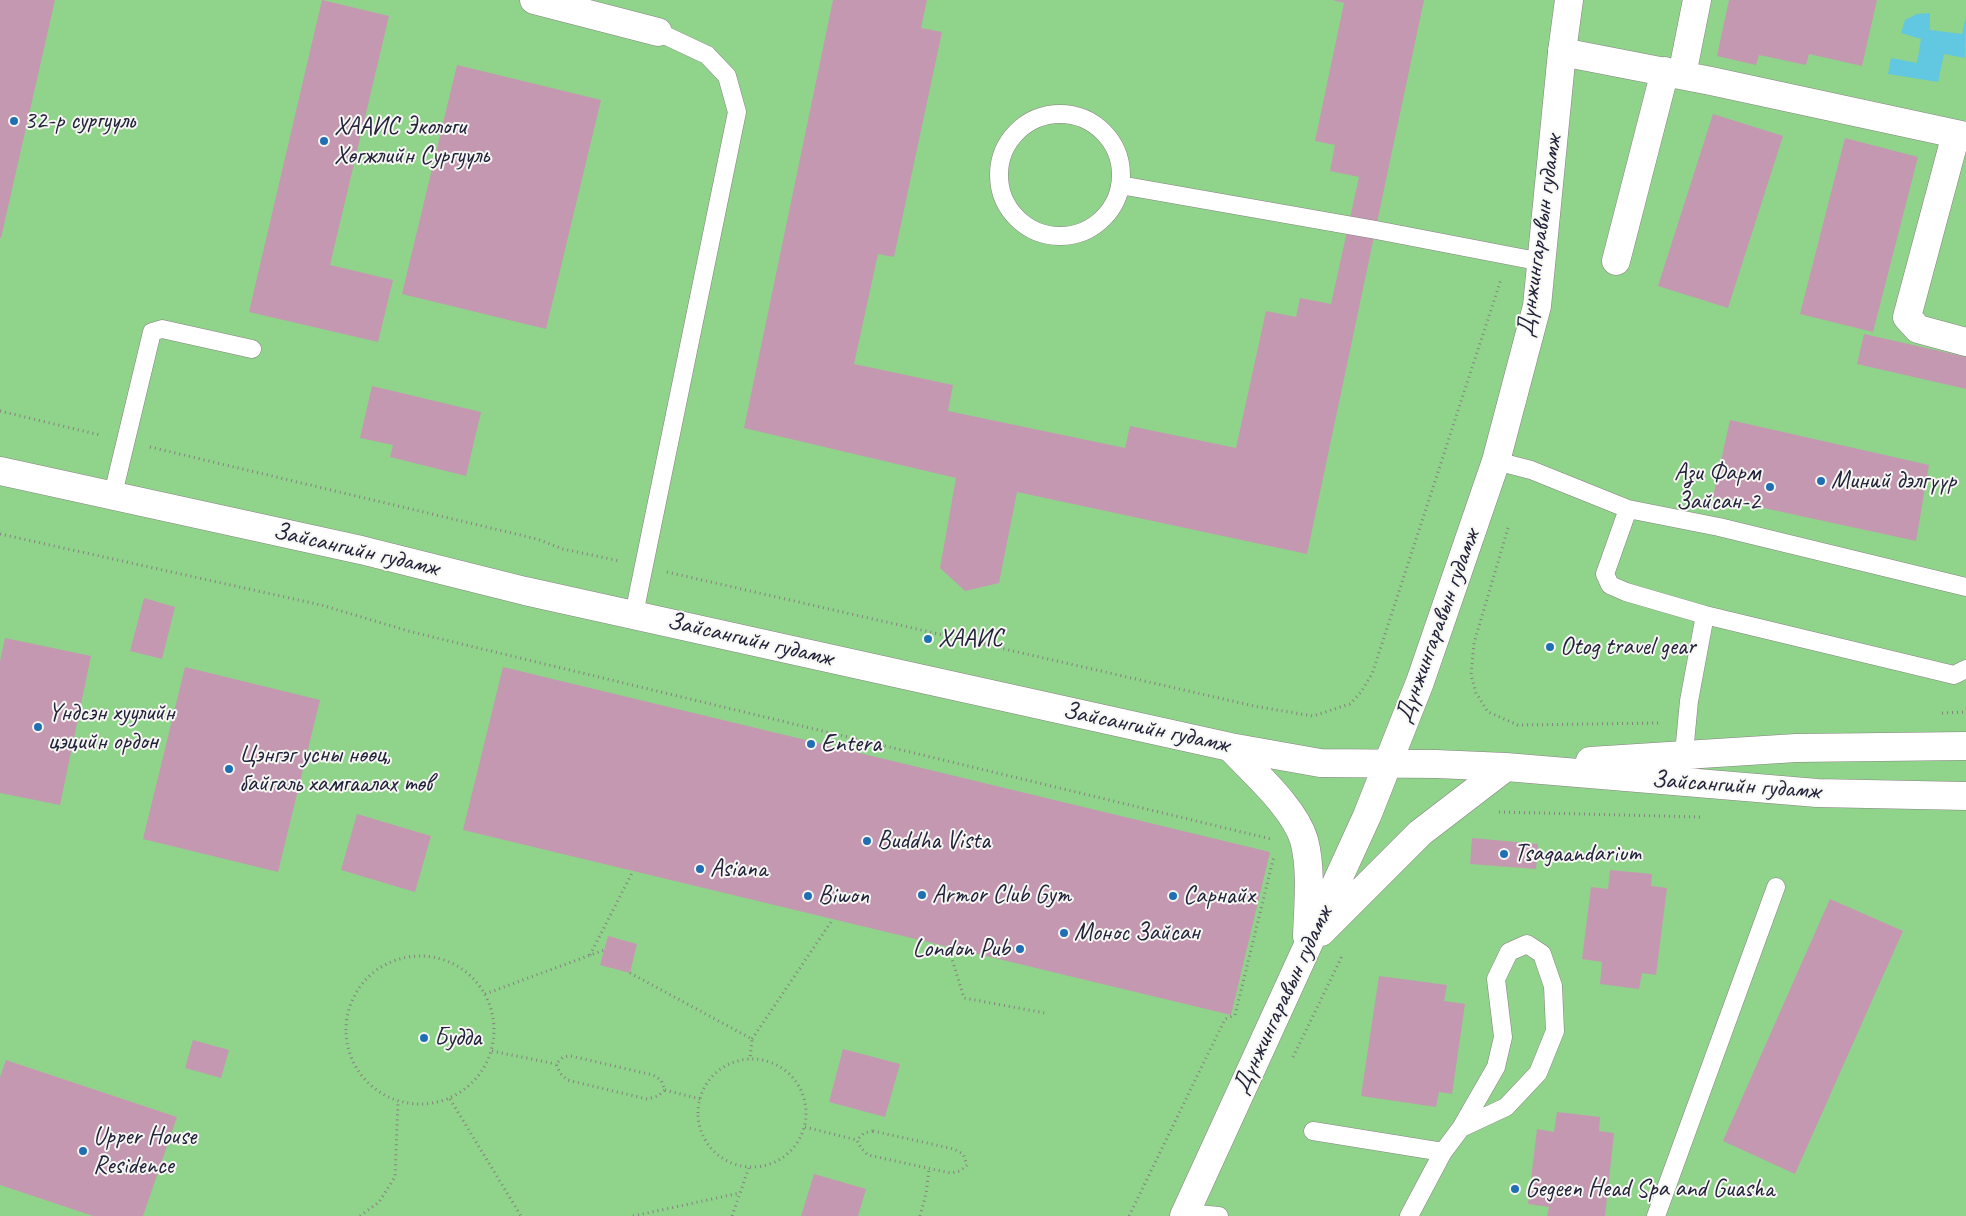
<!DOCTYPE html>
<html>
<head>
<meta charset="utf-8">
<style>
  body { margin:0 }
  canvas { display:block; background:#e9e3c4 }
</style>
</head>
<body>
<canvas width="1966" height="1216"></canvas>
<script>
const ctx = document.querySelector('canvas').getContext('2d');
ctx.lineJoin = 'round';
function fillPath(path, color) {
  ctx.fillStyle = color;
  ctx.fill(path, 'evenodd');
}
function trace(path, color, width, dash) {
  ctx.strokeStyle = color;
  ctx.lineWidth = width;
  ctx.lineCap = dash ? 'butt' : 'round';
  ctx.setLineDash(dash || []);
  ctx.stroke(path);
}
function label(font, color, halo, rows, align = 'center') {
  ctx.font = font + ' Caveat,sans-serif';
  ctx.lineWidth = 4;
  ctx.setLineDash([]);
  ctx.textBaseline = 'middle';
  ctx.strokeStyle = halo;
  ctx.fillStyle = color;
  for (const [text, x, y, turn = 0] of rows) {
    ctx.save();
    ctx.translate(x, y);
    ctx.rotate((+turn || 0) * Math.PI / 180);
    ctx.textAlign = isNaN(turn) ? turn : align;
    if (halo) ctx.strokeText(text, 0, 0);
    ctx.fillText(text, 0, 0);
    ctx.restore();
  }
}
fillPath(new Path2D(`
  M 0,0 L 1966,0 L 1966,1216 L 0,1216 Z`), '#90d38b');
fillPath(new Path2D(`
  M 1930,13 L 1930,30 L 1962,34 L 1966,16 L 1965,58 L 1944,54 L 1938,82 L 1888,74 L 1891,58 L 1917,63 L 1921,39 L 1901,33 L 1905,20 L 1917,14 Z`), '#62c7e0');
fillPath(new Path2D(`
  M 0,0 L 55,0 L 1,238 L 0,238 Z
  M 322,0 L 389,16 L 330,265 L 393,280 L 378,342 L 249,312 Z
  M 833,0 L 927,0 L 921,28 L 942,32 L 894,257 L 878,254 L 854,364 L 953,385 L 948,411 L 1125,448 L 1130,426 L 1236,448 L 1266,311 L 1296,317 L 1300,298 L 1331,304 L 1359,177 L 1330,171 L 1335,145 L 1315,141 L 1344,3 L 1332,0 L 1424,0 L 1307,554 L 1017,492 L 999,583 L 965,591 L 940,568 L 956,478 L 744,428 Z
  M 1729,0 L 1877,0 L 1862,66 L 1809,54 L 1806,65 L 1759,55 L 1756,65 L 1717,56 Z
  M 457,65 L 601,100 L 546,329 L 402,294 Z
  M 1713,114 L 1783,136 L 1728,308 L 1658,286 Z
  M 1845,138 L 1918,157 L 1873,332 L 1800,314 Z
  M 1864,334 L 1966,357 L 1966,389 L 1857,364 Z
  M 372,386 L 481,412 L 466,476 L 390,457 L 393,445 L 360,438 Z
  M 1730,420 L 1929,465 L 1916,541 L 1713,497 Z
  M 144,598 L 175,607 L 162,659 L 130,651 Z
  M 5,638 L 91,656 L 60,805 L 0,793 L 0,661 Z
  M 185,667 L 320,700 L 278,872 L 143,839 Z
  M 503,667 L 1270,852 L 1231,1015 L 463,830 Z
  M 357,814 L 431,836 L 415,892 L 341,870 Z
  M 1472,838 L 1538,844 L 1536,869 L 1470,864 Z
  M 1610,870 L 1652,874 L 1651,886 L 1667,888 L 1656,975 L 1642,973 L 1639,989 L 1600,984 L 1602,962 L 1582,959 L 1591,887 L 1608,889 Z
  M 1830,899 L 1903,931 L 1795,1174 L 1723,1141 Z
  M 608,936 L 637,944 L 630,973 L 600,965 Z
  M 1379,976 L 1447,985 L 1444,1001 L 1465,1004 L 1452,1094 L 1439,1092 L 1436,1107 L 1361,1096 Z
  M 193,1040 L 229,1050 L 221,1078 L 185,1068 Z
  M 843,1049 L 900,1064 L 885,1117 L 829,1102 Z
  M 6,1060 L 177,1117 L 143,1216 L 93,1216 L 0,1185 L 0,1077 Z
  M 1557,1112 L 1600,1117 L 1599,1131 L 1614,1133 L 1605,1216 L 1547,1216 L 1549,1207 L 1528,1204 L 1537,1129 L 1554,1132 Z
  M 814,1174 L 866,1189 L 858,1216 L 801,1216 Z`), '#c598b2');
const service = new Path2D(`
  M999 175a61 61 0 1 1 122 0a61 61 0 1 1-122 0Z
  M 1120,185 L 1376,230 L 1542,262
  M 1496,461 L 1531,470 L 1628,509 L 1719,527 L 1966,587
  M 113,494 L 152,332 L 162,329 L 252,349
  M 1628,509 L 1605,574 L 1610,585 L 1626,592 L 1705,615 L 1954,675 L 1966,669
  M 634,614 L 737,112 L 727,76 L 707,55 L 658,32
  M 1684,753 L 1689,701 L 1705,615
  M 1313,1131 L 1443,1152
  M 1186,1213 L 1219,1216
  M 1409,1216 L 1443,1152 L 1461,1128 L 1496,1067 L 1503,1037 L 1496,979 L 1509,952 L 1527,944 L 1542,954 L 1553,986 L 1555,1031 L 1538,1073 L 1506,1107 L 1461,1128
  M 1656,1216 L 1776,887`);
const minor = new Path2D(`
  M 534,0 L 658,32
  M 1562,52 L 1711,81 L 1966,136
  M 1682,75 L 1697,0
  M 1956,134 L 1907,317 L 1918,329 L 1966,342
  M 1616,261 L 1665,71`);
const primary = new Path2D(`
  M 0,471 L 361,550 L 525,591 L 1230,747 L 1320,763 L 1436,764 L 1506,767 L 1817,793 L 1966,796
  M 1230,747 C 1253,772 1294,807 1304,840 C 1312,870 1308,906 1307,936
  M 1590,761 L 1796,748 L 1966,746
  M 1321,932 L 1420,833 L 1506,767
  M 1184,1216 L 1367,816 L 1420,682 L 1496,461 L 1537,306 L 1562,52 L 1569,0`);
trace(service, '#868280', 19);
trace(minor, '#868280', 29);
trace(primary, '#868280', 29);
trace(new Path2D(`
  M 0,411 L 100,435
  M 150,447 L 537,539 L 563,549 L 620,561
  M 1508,528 L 1474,643 L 1471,675 L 1476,693 L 1488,712 L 1518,725 L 1661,723
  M 0,534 L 321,605 L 412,632 L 1271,839
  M 667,572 L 1254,706 L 1313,716 L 1350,704 L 1361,692 L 1372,674 L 1501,279
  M 1942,713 L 1966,712
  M 1499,812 L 1703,817
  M 948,946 L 964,998 L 1045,1013
  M 590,955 L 633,871
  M346 1030a74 74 0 1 1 148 0a74 74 0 1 1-148 0Z
  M 630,973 L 752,1039 L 750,1059
  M 485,994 L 604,950
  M 752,1039 L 833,919
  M 492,1051 L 556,1064
  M 571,1056 L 653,1075 L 661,1080 L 665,1090 L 658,1096 L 647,1099 L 567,1080 L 560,1073 L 556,1064 L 563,1057 Z
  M 1293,1057 L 1342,956
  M698 1113a54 54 0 1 1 108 0a54 54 0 1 1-108 0Z
  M 665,1090 L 700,1099
  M 450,1099 L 521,1216
  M 805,1127 L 857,1140
  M 873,1131 L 954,1149 L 963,1154 L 967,1165 L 960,1171 L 950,1173 L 868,1155 L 861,1148 L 857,1140 L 864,1133 Z
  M 360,1216 L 379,1202 L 395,1177 L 398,1102
  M 633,1216 L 740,1193 L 749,1167
  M 732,1216 L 740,1193
  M 920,1216 L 926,1194 L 929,1169
  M 1129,1216 L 1225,1019 L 1235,1015 L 1274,856`), '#868280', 3, [1, 4]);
trace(service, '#fff', 18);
trace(minor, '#fff', 28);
trace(primary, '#fff', 28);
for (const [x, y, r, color] of [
  [14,121,5,"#1f6fb2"],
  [324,141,5,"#1f6fb2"],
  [1821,481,5,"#1f6fb2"],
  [1770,487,5,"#1f6fb2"],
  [928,639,5,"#1f6fb2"],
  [1550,647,5,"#1f6fb2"],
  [38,727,5,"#1f6fb2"],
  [811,744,5,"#1f6fb2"],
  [229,769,5,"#1f6fb2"],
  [867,841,5,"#1f6fb2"],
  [1504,854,5,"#1f6fb2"],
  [700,869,5,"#1f6fb2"],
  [922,895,5,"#1f6fb2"],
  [808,896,5,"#1f6fb2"],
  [1173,896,5,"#1f6fb2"],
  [1064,933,5,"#1f6fb2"],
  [1020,949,5,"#1f6fb2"],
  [424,1038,5,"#1f6fb2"],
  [83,1151,5,"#1f6fb2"],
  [1515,1189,5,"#1f6fb2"]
]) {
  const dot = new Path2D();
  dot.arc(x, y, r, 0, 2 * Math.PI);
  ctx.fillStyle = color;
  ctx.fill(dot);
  trace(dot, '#f6f6f2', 2);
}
label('25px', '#22223b', '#f6f6f2', [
  ["32-р сургууль",24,121],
  ["ХААИС Экологи",334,127],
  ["Хөгжлийн Сургууль",334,156],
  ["Ази Фарм",1760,473,"right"],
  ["Зайсан-2",1760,502,"right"],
  ["Миний дэлгүүр",1831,481],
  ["ХААИС",938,639],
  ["Otog travel gear",1560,647],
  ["Үндсэн хуулийн",48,713],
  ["цэцийн ордон",48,742],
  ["Entera",821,744],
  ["Цэнгэг усны нөөц,",239,755],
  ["байгаль хамгаалах төв",239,784],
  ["Buddha Vista",877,841],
  ["Tsagaandarium",1514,854],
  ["Asiana",710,869],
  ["Armor Club Gym",932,895],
  ["Biwon",818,896],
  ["Сарнайх",1183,896],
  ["Монос Зайсан",1074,933],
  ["London Pub",1010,949,"right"],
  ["Будда",434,1038],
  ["Upper House",93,1137],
  ["Residence",93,1166],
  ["Gegeen Head Spa and Guasha",1525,1189]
], 'left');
label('25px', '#22223b', '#f6f6f2', [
  ["Дүнжингаравын гудамж",1540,236,-82],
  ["Зайсангийн гудамж",356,550,13],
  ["Дүнжингаравын гудамж",1438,626,-70],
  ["Зайсангийн гудамж",750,640,13],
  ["Зайсангийн гудамж",1146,728,12],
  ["Зайсангийн гудамж",1736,786,4],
  ["Дүнжингаравын гудамж",1283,1000,-65]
]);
</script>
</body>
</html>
